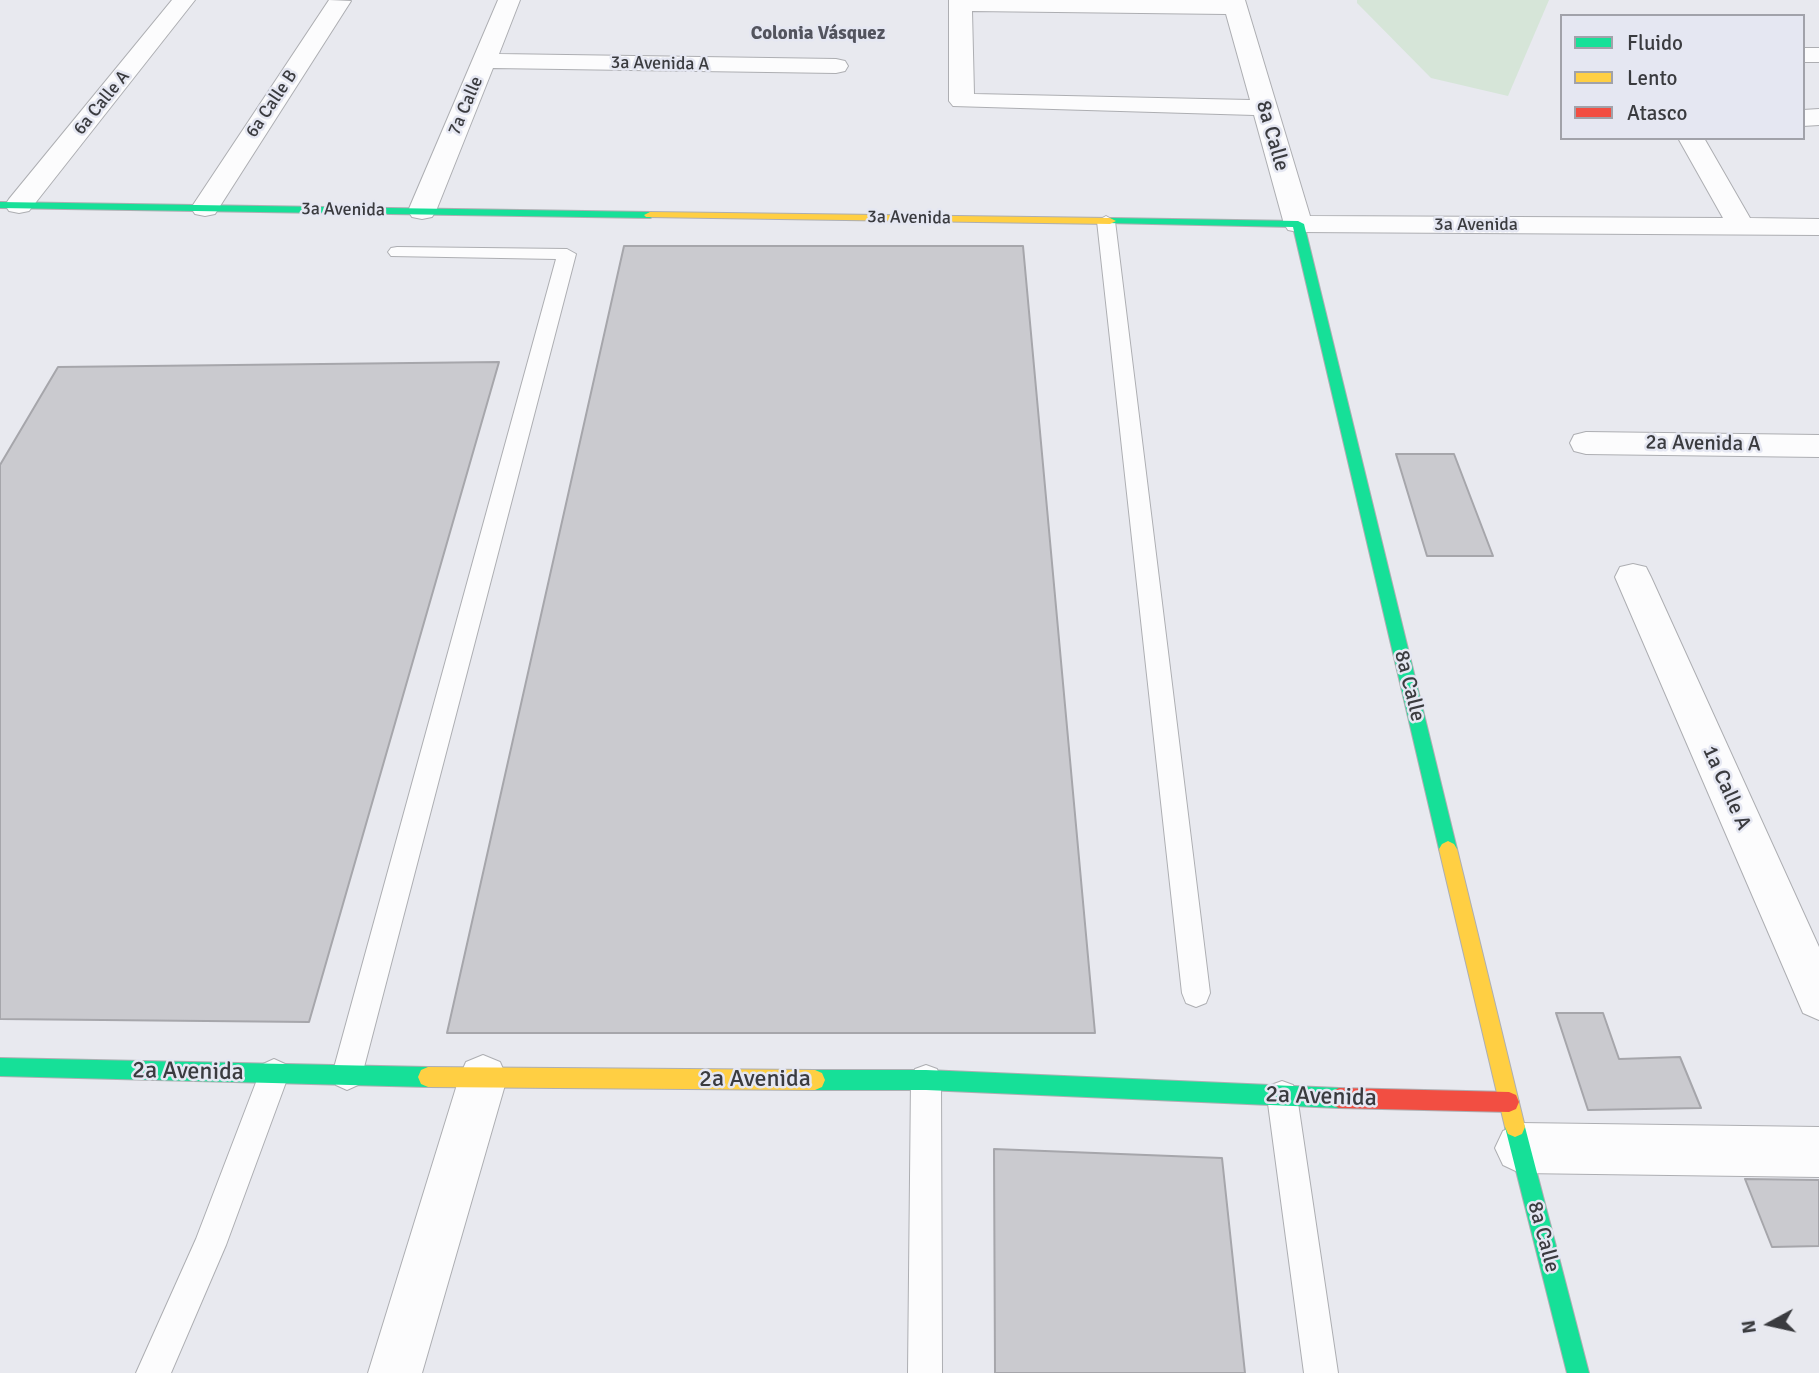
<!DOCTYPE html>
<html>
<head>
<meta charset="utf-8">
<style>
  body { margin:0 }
  #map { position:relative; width:1819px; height:1373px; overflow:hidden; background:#e8e9ef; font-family:Signika,sans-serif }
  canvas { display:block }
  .legend { position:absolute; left:1560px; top:14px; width:245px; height:126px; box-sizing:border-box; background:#e5e7f2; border:2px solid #a1a2aa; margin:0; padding:9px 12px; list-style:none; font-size:21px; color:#3a3b3f }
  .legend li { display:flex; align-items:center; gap:14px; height:35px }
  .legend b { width:35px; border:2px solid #a1a2aa }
  .north { position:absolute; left:1735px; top:1289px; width:70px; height:70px; -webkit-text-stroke:5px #e5e7f2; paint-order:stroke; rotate:262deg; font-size:19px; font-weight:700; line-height:28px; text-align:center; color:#3a3b3f }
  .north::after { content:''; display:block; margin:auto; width:24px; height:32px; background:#3a3b3f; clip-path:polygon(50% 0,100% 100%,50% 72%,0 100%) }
</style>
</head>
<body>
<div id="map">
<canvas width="1819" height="1373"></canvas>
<ul class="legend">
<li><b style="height:9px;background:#16e098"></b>Fluido</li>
<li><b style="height:9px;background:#ffcf43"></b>Lento</li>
<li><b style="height:9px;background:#f24e42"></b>Atasco</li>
</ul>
<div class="north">N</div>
</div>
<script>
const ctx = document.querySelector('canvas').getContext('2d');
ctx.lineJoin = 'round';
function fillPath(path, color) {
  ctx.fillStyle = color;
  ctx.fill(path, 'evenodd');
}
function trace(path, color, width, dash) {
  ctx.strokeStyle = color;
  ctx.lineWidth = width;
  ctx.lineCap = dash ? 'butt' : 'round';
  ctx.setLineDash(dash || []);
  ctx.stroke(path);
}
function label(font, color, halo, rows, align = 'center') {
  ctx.font = font + ' Signika,sans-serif';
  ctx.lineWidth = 5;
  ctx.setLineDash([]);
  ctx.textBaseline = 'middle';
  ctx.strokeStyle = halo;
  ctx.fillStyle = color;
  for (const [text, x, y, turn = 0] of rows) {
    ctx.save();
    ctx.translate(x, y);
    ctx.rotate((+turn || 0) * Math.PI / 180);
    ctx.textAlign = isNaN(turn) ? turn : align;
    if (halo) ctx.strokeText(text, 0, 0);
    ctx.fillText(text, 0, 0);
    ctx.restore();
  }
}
fillPath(new Path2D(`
  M 1357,0 L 1549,0 L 1508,96 L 1431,78 L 1357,3 Z`), '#d6e5d8');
const building = new Path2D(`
  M 624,246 L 1023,246 L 1095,1033 L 447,1033 Z
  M 499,362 L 309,1022 L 0,1019 L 0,465 L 58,367 Z
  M 1396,454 L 1454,454 L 1493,556 L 1427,556 Z
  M 1556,1013 L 1603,1013 L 1619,1059 L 1680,1057 L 1701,1108 L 1588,1110 Z
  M 994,1149 L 1222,1158 L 1245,1373 L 995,1373 Z
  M 1745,1179 L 1819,1180 L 1819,1246 L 1772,1247 Z`);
fillPath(building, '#cacacf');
trace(building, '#a6a6ab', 2);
const lane = new Path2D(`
  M 1106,216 L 1115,221 L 1210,993 L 1206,1003 L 1196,1007 L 1186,1003 L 1182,993 L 1097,221 Z
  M 397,247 L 567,249 L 576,254 L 362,1075 L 358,1085 L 347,1090 L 336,1085 L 332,1075 L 556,259 L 391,256 L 388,252 L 391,248 Z
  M 274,1059 L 285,1064 L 289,1074 L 226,1245 L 171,1373 L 136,1373 L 196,1239 L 263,1064 Z
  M 926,1065 L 937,1069 L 941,1080 L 942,1373 L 908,1373 L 911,1080 L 915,1069 Z
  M 1282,1081 L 1293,1085 L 1297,1096 L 1338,1373 L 1304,1373 L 1267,1096 L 1271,1085 Z`);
const street = new Path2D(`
  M 172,0 L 195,0 L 29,211 L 19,213 L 9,211 L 5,205 L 9,199 Z
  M 329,0 L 351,1 L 215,214 L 205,216 L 195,214 L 191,208 Z
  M 498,0 L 520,0 L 499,54 L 836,59 L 845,61 L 848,66 L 845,71 L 836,73 L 493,68 L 436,211 L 432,217 L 422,219 L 412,217 L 408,211 Z
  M 949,0 L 1245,0 L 1310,216 L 1723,218 L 1678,138 L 1704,138 L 1750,218 L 1819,219 L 1819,235 L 1298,232 L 1288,230 L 1284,224 L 1254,115 L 953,106 L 949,101 ZM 972,11 L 1226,14 L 1250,100 L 974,94 Z
  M 1803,48 L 1819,48 L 1819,62 L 1803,62 Z
  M 1819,109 L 1819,125 L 1803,126 L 1803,110 Z
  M 1586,432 L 1819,435 L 1819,457 L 1586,454 L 1574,451 L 1570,443 L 1574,435 Z
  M 1633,564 L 1646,567 L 1651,577 L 1819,947 L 1819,1020 L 1803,1013 L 1615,577 L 1620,567 Z
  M 483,1055 L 500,1062 L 507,1078 L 422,1373 L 368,1373 L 459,1078 L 466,1062 Z
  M 1520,1123 L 1819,1127 L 1819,1177 L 1520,1173 L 1503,1165 L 1495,1148 L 1503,1131 Z`);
const fast = new Path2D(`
  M 0,202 L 650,212 L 656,215 L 650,218 L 0,208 Z
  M 1110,218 L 1298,221 L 1304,224 L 1457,849 L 1454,854 L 1448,857 L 1442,854 L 1439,849 L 1293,227 L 1106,223 L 1104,221 Z
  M 0,1058 L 428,1067 L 435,1070 L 438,1077 L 435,1084 L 428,1087 L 0,1076 Z
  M 815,1070 L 926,1070 L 1339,1088 L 1346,1091 L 1349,1098 L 1346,1105 L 1339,1108 L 926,1090 L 815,1090 L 808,1087 L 805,1080 L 808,1073 Z
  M 1515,1117 L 1522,1120 L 1525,1127 L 1589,1373 L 1567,1373 L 1505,1127 L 1508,1120 Z`);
const slow = new Path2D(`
  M 650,212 L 1110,218 L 1116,221 L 1110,224 L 646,217 L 644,215 Z
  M 1448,841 L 1454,844 L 1457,849 L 1525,1127 L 1522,1134 L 1515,1137 L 1508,1134 L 1505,1127 L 1439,849 L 1442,844 Z
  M 428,1067 L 815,1070 L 822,1073 L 825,1080 L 822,1087 L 815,1090 L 428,1087 L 421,1084 L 418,1077 L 421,1070 Z`);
const jam = new Path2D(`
  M 1339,1088 L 1509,1092 L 1516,1095 L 1519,1102 L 1516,1109 L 1509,1112 L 1339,1108 L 1332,1105 L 1329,1098 L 1332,1091 Z`);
trace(lane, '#adaeb2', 2);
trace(street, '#adaeb2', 2);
trace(fast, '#adaeb2', 2);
trace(slow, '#adaeb2', 2);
trace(jam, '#adaeb2', 2);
fillPath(lane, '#fcfcfd');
fillPath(street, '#fcfcfd');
fillPath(fast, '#16e098');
fillPath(slow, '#ffcf43');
fillPath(jam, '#f24e42');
label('18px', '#3a3b3f', '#e5e7f2', [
  ["3a Avenida A",660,64,1],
  ["6a Calle A",102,103,-51],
  ["6a Calle B",272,104,-56],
  ["7a Calle",466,106,-67],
  ["3a Avenida",343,210,1],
  ["3a Avenida",909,218,1],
  ["3a Avenida",1476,225]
]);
label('bold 19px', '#53545e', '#e5e7f2', [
  ["Colonia Vásquez",818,34]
]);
label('21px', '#3a3b3f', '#e5e7f2', [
  ["8a Calle",1272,136,74],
  ["2a Avenida A",1703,444,1],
  ["8a Calle",1409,686,76],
  ["1a Calle A",1726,788,66],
  ["8a Calle",1543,1237,75]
]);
label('24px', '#3a3b3f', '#e5e7f2', [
  ["2a Avenida",188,1072,1],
  ["2a Avenida",755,1080],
  ["2a Avenida",1321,1097,2]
]);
</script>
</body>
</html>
